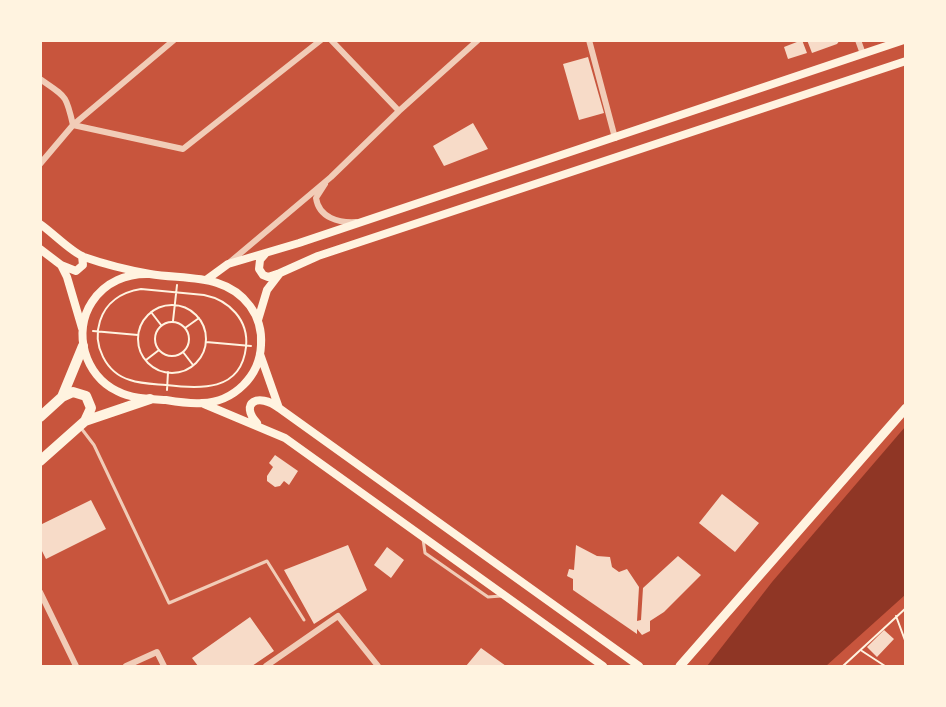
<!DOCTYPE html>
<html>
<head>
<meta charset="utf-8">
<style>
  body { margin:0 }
  #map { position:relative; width:946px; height:707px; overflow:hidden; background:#c8553d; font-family:Rubik,sans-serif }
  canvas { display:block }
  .frame { position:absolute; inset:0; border:42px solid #fff3e0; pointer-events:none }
</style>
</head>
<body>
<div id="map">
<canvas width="946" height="707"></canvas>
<div class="frame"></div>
</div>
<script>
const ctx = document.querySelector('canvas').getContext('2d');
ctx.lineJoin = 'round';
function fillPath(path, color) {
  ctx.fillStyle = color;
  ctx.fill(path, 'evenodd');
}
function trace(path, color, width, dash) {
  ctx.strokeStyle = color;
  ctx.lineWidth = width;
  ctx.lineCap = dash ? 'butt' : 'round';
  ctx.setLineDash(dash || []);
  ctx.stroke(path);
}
fillPath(new Path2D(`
  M 905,427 L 905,595 L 826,666 L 707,666 L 772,582 Z`), '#8f3625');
fillPath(new Path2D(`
  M 802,40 L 807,53 L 788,59 L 784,47 Z
  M 807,40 L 840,40 L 837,44 L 812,53 Z
  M 588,57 L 604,113 L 579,120 L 563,64 Z
  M 473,123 L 488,149 L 444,166 L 433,146 Z
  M 275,455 L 298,471 L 289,485 L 284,481 L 280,486 L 275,487 L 267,481 L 267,476 L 273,467 L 269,463 Z
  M 722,494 L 759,523 L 735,552 L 699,523 Z
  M 91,500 L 106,529 L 46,559 L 40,547 L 40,525 Z
  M 348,545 L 367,590 L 314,624 L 284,570 Z
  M 576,545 L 597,556 L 610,557 L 612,567 L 619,572 L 627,569 L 639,587 L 637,621 L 641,620 L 643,588 L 678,556 L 701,575 L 664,612 L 650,621 L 650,631 L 642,635 L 637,629 L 637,634 L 573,590 L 573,579 L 567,576 L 569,569 L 574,570 Z
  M 387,547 L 404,560 L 391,578 L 374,565 Z
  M 250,617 L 274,651 L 252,666 L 198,666 L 192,658 Z
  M 884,630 L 894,639 L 877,657 L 867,647 Z
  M 481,648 L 506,666 L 466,666 Z`), '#f7dbc8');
trace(new Path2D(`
  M 141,289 L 204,295 C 229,300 249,320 246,347 C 241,392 200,389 166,385 C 155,384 141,384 130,380 C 106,373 92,345 100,321 C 106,302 122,292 141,289 Z
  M138 339a34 34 0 1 1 68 0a34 34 0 1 1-68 0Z
  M 151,312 L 161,325
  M 173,321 L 177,285
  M155 339a17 17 0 1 1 34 0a17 17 0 1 1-34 0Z
  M 185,328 L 199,318
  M 93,331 L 138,335
  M 206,342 L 251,346
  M 183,352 L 193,365
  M 146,360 L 159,350
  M 167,390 L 168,372
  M 896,616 L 906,643
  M 862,651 L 885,666
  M 843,666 L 906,608`), '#fff3e0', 2);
trace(new Path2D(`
  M 81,428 L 94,445 L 169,603 L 267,561 L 304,620
  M 423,539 L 425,553 L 488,597 L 501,596`), '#f1ccb7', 3);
trace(new Path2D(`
  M 331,40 L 399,111
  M 589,40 L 615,138
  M 858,40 L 863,54
  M 40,79 C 66,97 66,94 73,125 L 183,149 L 321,40
  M 40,164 L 73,125 L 174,40
  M 325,184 L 316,198 C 319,218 339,223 356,222
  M 230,262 L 331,177 L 399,111 L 478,40
  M 40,592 L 76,666
  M 126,666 L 157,652 L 164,666
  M 266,666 L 338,616 L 378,666`), '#f1ccb7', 6);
trace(new Path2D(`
  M 40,224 C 52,232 71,252 84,257 C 104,264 128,270 150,274 C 186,280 226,273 250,306 C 258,317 262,331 261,345 C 260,376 234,402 202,403 C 190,404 178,402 166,400 C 150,399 132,399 117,391 C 85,376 72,332 92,302 C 105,282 127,273 150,274
  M 40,249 L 61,265 L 67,277 L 82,328
  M 266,253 L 260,260 L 259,269 L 263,275 L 268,277 L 280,273
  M 61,265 L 76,271 L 83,265 L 82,256
  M 206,280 L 228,264 L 299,243 L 904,40
  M 258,320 L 267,290 L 280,273 L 318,256 L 906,61
  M 260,354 L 279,408 L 639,666
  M 204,404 L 285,438 L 603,666
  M 257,423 C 239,403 258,392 279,408`), '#fff3e0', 8);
trace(new Path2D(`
  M 680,666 L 906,408`), '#fff3e0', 9);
trace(new Path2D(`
  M 62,397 L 73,392 L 86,396 L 91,408 L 85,421
  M 40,417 L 62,397 L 83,346
  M 40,461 L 85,421 L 150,399`), '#fff3e0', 10);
</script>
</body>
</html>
